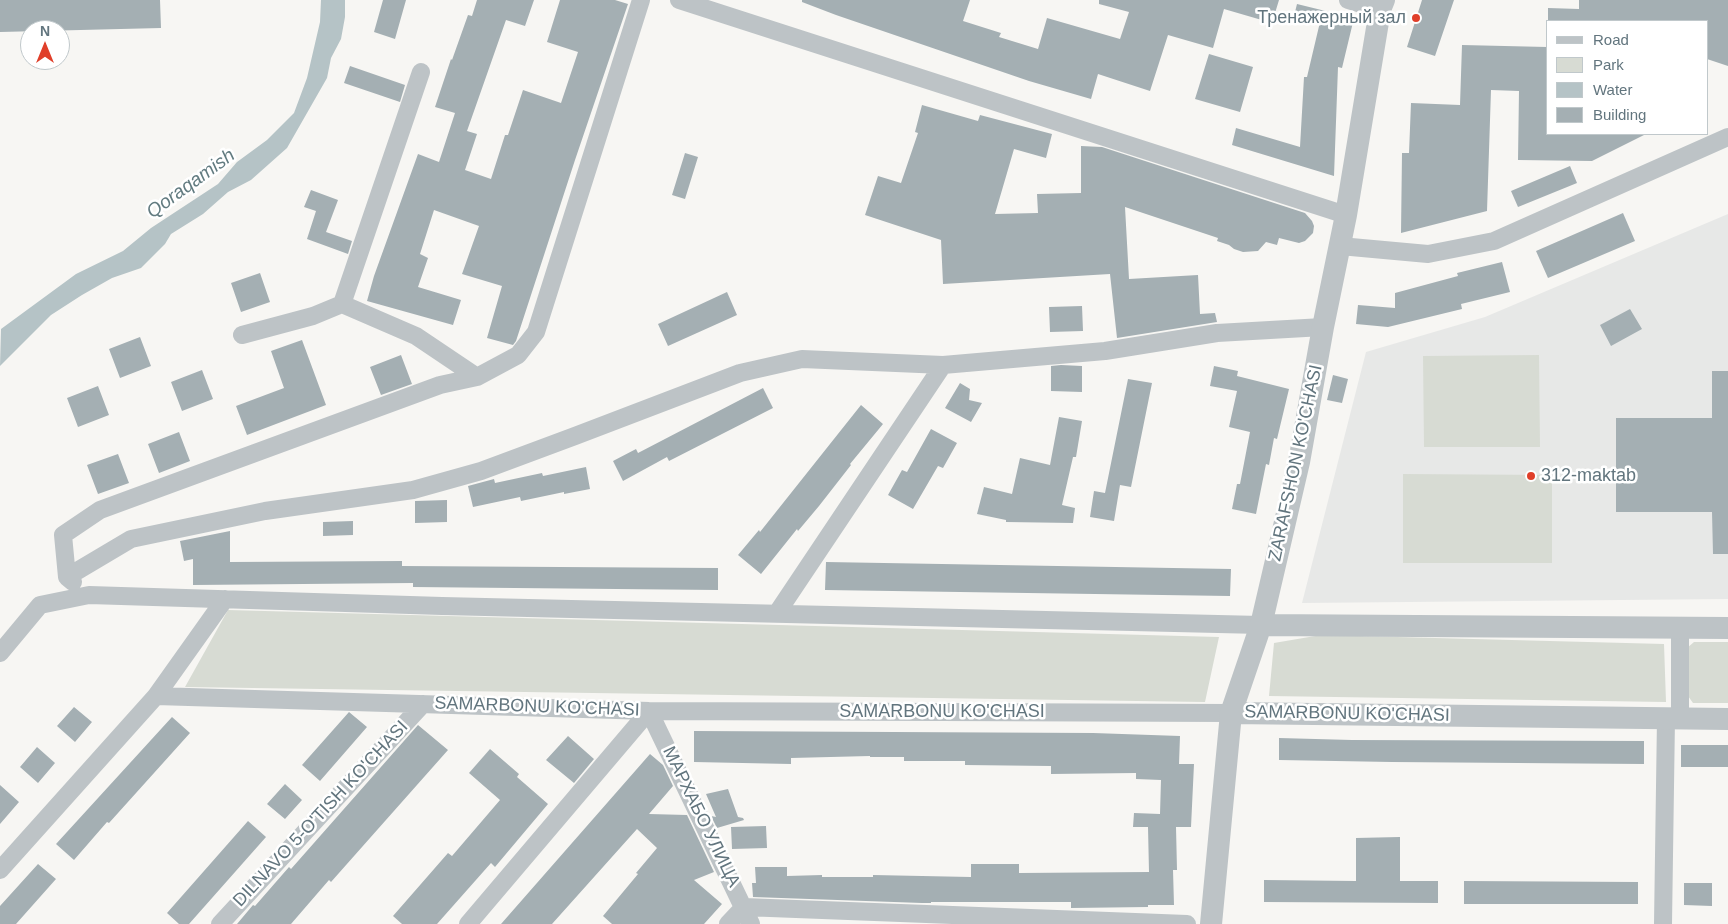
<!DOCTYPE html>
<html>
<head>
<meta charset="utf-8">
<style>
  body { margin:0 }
  #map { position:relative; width:1728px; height:924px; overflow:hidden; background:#f7f6f3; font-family:Arial,sans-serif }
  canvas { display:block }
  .legend { position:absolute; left:1546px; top:20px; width:162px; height:115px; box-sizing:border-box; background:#fff; border:1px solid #c0c8cb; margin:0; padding:6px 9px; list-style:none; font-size:15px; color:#62757e }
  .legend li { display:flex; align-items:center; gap:10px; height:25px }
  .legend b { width:25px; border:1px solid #c0c8cb }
  .north { position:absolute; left:20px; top:20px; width:50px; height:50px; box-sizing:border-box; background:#fff; border:1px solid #c0c8cb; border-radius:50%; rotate:0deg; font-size:14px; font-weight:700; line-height:20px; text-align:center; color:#62757e }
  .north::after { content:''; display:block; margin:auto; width:18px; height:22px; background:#e03f2a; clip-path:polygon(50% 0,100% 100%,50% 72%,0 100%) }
</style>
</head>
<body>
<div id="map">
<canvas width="1728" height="924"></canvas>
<ul class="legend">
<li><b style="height:6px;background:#bdc3c6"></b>Road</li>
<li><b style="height:14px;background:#d7dbd3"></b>Park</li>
<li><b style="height:14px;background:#b5c3c6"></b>Water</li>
<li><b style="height:14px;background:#a4afb3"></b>Building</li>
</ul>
<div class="north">N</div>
</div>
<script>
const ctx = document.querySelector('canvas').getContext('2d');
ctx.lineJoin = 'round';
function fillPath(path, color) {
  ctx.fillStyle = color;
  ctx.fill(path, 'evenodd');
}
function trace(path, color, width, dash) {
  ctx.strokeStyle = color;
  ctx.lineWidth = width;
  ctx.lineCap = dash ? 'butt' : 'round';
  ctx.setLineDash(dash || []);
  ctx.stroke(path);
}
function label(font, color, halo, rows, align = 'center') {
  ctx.font = font + ' Arial,sans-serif';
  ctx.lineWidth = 5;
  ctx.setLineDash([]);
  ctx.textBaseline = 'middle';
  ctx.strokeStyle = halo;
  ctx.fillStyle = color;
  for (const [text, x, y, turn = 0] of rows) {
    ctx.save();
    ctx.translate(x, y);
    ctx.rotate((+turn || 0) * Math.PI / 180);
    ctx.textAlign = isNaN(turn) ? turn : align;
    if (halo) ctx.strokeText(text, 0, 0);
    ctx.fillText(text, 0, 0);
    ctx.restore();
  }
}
fillPath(new Path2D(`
  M 1728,214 L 1728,599 L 1302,603 L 1366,352 L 1485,317 Z`), '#e7e8e7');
fillPath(new Path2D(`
  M 1539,355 L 1540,447 L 1424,447 L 1423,356 Z
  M 1403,474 L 1552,475 L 1552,563 L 1403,563 Z
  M 228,610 L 1219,637 L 1205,702 L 185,687 Z
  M 1321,635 L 1664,644 L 1666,702 L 1269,696 L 1274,643 Z
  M 1694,642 L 1728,642 L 1728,703 L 1693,703 L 1688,696 L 1687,648 Z`), '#d7dbd3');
fillPath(new Path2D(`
  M 321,0 L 345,0 L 345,17 L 341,39 L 331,58 L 327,78 L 287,148 L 251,180 L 228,192 L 203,214 L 171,234 L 165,244 L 141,268 L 112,278 L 82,295 L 51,315 L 0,366 L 1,329 L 76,274 L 123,251 L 151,228 L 218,184 L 237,162 L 267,140 L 294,113 L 307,78 L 320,22 Z`), '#b5c3c6');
fillPath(new Path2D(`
  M 0,0 L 160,0 L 161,28 L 0,32 Z
  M 383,0 L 406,0 L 395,39 L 374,32 Z
  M 477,0 L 534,0 L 525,26 L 506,20 L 467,131 L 477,134 L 465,170 L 491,179 L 505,135 L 508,135 L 523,90 L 561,103 L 578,52 L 547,42 L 560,0 L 615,0 L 628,4 L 575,160 L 516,341 L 513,345 L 487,338 L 502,286 L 462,274 L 479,226 L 434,210 L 420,254 L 428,258 L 418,287 L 461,300 L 453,325 L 367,301 L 374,276 L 418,154 L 439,162 L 455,113 L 435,107 L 451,59 L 452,60 L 468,15 L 472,16 Z
  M 802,0 L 970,0 L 963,21 L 1001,33 L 999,37 L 1038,49 L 1047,18 L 1120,39 L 1129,12 L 1099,4 L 1099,0 L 1279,0 L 1272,23 L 1224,9 L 1213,48 L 1168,35 L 1150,91 L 1098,74 L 1091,99 L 1029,81 L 836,15 L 802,2 Z
  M 1422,0 L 1454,0 L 1435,56 L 1407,47 Z
  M 1579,0 L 1728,0 L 1728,66 L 1707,59 L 1707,21 L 1548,21 L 1548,8 L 1579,9 Z
  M 1297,4 L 1354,18 L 1342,68 L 1338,67 L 1334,176 L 1232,145 L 1236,128 L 1300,147 L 1304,77 L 1307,77 L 1320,22 L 1295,12 Z
  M 1462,45 L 1547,47 L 1547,134 L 1646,134 L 1592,161 L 1518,160 L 1519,91 L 1491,90 L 1487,211 L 1401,233 L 1402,153 L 1409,153 L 1411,103 L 1460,105 Z
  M 1209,54 L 1253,67 L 1240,112 L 1195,99 Z
  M 350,66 L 405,85 L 400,102 L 344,83 Z
  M 922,105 L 978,121 L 980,115 L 1052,134 L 1046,158 L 1014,149 L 995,214 L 1038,213 L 1037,194 L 1081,193 L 1081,146 L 1102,147 L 1305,213 L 1312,221 L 1314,226 L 1313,233 L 1305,241 L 1299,243 L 1279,238 L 1277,245 L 1266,242 L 1258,251 L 1243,252 L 1234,249 L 1229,245 L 1217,241 L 1218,238 L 1125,207 L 1129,279 L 1198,275 L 1200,314 L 1215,313 L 1217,322 L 1117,338 L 1110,274 L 943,284 L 941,240 L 865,215 L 878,176 L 901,183 L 918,133 L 915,132 Z
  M 685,153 L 698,157 L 685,199 L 672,195 Z
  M 1570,166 L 1577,183 L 1518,207 L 1511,191 Z
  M 311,190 L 338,200 L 326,232 L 352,241 L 348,254 L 307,239 L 316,211 L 304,207 Z
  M 1623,213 L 1635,241 L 1548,278 L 1536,251 Z
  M 1502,262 L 1510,292 L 1461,304 L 1462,309 L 1388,327 L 1356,324 L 1358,305 L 1395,308 L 1395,293 L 1458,276 L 1457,273 Z
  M 260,273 L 270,302 L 241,312 L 231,283 Z
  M 727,292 L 737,315 L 668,346 L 658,324 Z
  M 1082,306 L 1083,331 L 1050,332 L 1049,307 Z
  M 1630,309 L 1642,329 L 1611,346 L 1600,325 Z
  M 140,337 L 151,366 L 120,378 L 109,349 Z
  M 302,340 L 326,405 L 247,435 L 236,406 L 284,388 L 271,351 Z
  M 401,355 L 412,384 L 381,395 L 370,367 Z
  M 1061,365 L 1082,366 L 1082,392 L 1051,391 L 1051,366 Z
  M 1214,366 L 1238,371 L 1237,376 L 1289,389 L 1277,439 L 1274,438 L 1269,465 L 1266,464 L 1256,514 L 1232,509 L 1237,484 L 1240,484 L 1250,432 L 1229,427 L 1237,391 L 1210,386 Z
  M 202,370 L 213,399 L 182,411 L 171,382 Z
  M 1712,371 L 1728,371 L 1728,554 L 1713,554 L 1712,512 L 1616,512 L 1616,418 L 1712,418 Z
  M 1333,375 L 1348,379 L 1342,403 L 1327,400 Z
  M 1128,379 L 1152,383 L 1131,487 L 1120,485 L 1114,521 L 1090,517 L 1094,491 L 1105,493 Z
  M 960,383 L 970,389 L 969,400 L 982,403 L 971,422 L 945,408 Z
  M 98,386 L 109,415 L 78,427 L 67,398 Z
  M 763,388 L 773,408 L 669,461 L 667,457 L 623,481 L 613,461 L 636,449 L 638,453 Z
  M 861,405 L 883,424 L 850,464 L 851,465 L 819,506 L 798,531 L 797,529 L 761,574 L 738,555 L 759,530 L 760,532 Z
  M 1059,417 L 1082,421 L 1076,457 L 1073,457 L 1062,505 L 1075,508 L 1073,523 L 1006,522 L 1006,520 L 977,514 L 984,487 L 1012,494 L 1020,458 L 1050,465 Z
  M 931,429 L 957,443 L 943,468 L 938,466 L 913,509 L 888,495 L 902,470 L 907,472 Z
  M 179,432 L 190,461 L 159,473 L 148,444 Z
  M 118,454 L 129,483 L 98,494 L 87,465 Z
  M 586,467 L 590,489 L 564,494 L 564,492 L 521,501 L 520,497 L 473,507 L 468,486 L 494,479 L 495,483 L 542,473 L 543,476 Z
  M 447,500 L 447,522 L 415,523 L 415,501 Z
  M 353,521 L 353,535 L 323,536 L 323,522 Z
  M 230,531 L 230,562 L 402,561 L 402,566 L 718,568 L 718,590 L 413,587 L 413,583 L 193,585 L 193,559 L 184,561 L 180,541 Z
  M 826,562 L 1231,569 L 1230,596 L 825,590 Z
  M 74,707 L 92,722 L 75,742 L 57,726 Z
  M 349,712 L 367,727 L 320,781 L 302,765 Z
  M 172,717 L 190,733 L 109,823 L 107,822 L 74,860 L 56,844 Z
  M 418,725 L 448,750 L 331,882 L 329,880 L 291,924 L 237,924 L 253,905 L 255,906 L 289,867 L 291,869 Z
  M 694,731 L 1093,733 L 1180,736 L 1179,764 L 1194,764 L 1191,827 L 1176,827 L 1177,870 L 1173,870 L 1174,905 L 1148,905 L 1148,907 L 1071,908 L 1071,902 L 931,902 L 931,903 L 922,903 L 753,897 L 752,883 L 756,883 L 755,867 L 787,867 L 787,876 L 822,875 L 822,877 L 873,877 L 873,875 L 971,877 L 971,864 L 1019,864 L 1019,873 L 1149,872 L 1148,827 L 1133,827 L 1134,813 L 1160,814 L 1161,780 L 1136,779 L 1136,773 L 1051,774 L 1051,766 L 965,765 L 965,761 L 904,761 L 904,757 L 870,757 L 870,756 L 791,758 L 791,764 L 694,762 Z
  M 568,736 L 594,759 L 574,783 L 546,760 Z
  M 1279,738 L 1352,740 L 1644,741 L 1644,764 L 1392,762 L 1279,760 Z
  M 1681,745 L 1728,745 L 1728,767 L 1681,767 Z
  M 37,747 L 55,763 L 38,783 L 20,767 Z
  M 490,749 L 519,774 L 517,777 L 548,804 L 495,867 L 491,863 L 437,924 L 402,924 L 393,916 L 448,853 L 452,856 L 500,800 L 469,773 Z
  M 650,754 L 663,765 L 673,786 L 649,814 L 687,815 L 714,872 L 694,880 L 722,904 L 704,924 L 612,924 L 603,916 L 638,874 L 636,873 L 657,848 L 637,829 L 552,924 L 501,924 Z
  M 285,784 L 302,800 L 285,819 L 267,804 Z
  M 0,785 L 19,802 L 0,824 Z
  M 728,789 L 738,817 L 743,818 L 744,820 L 717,828 L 711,816 L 716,817 L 706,794 Z
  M 248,821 L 266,837 L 189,924 L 179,924 L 167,913 Z
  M 766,826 L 767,848 L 732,849 L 731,827 Z
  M 1400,837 L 1400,881 L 1438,881 L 1438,903 L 1264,902 L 1264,880 L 1356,881 L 1356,838 Z
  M 38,864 L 56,879 L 16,924 L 0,924 L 0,906 Z
  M 1464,881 L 1638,882 L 1638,904 L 1464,904 Z
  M 1684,883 L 1712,883 L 1712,906 L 1684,905 Z`), '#a4afb3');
trace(new Path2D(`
  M 679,0 L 1346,215
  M 1348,0 L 1380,10
  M 1340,246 L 1428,254 L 1494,241 L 1728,137
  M 342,304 L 421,72
  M 242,335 L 313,316 L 342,304 L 416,336 L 477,377
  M 67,577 L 131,539 L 265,511 L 413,490 L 481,471 L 575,436 L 740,373 L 802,359 L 943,365 L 1105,351 L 1217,333 L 1323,327
  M 73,582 L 67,577 L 63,535 L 100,510 L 440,385 L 477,377 L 518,355 L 536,332 L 641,0
  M 777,613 L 943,365
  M 1680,628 L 1680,718
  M 0,653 L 40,605 L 89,595 L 442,606 L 1261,625
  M 156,696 L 649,711 L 1231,713
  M 0,870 L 156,696 L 225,599
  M 220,924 L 423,704
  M 468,924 L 649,711 L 751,924
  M 728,924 L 744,907 L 1187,924
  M 1663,924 L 1666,718`), '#bdc3c6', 18);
trace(new Path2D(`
  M 1261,625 L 1728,628
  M 1231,713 L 1728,719
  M 1211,924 L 1231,713 L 1261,625 L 1299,462 L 1323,327 L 1346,215 L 1380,10 L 1384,0`), '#bdc3c6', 22);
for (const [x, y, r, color] of [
  [1416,18,5,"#e03f2a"],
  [1531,476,5,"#e03f2a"]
]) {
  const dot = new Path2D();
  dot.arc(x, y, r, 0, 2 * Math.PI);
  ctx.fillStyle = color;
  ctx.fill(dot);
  trace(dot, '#fff', 2);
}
label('18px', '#62757e', '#fff', [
  ["Тренажерный зал",1406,18],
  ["312-maktab",1541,476,"left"]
], 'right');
label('18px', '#62757e', '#fff', [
  ["ZARAFSHON KO'CHASI",1296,463,-78],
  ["SAMARBONU KO'CHASI",537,707,2],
  ["SAMARBONU KO'CHASI",942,712],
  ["SAMARBONU KO'CHASI",1347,714,1],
  ["DILNAVO 5-O'TISH KO'CHASI",321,814,-47],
  ["МАРХАБО УЛИЦА",701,817,64]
]);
label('italic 19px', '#627b80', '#fff', [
  ["Qoraqamish",191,184,-36]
]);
</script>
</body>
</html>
